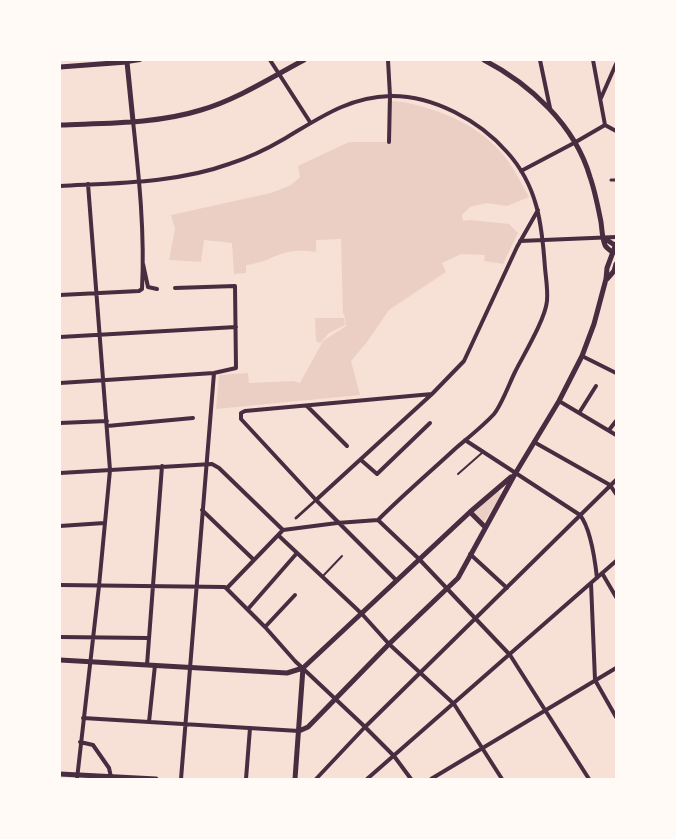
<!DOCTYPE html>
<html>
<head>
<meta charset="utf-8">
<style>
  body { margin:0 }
  #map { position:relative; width:676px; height:839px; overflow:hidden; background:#f7e1d7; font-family:"DejaVu Sans",sans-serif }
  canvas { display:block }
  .frame { position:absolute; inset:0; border:61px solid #fffaf5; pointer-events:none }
</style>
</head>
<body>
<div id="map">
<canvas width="676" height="839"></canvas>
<div class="frame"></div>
</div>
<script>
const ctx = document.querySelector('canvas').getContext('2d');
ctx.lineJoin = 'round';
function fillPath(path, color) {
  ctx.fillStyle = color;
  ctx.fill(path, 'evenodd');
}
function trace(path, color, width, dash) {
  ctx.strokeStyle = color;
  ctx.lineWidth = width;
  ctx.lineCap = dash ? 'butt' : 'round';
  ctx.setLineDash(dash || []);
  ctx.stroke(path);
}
fillPath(new Path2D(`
  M 395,101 C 428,105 471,121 495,146 C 510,160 519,179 529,197 L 507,206 L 486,203 L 470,207 L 462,215 L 463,221 L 471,220 L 509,224 L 518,233 L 503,264 L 484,261 L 485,255 L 461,254 L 442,263 L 446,272 L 389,310 L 367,342 L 351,361 L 360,395 L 216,409 L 219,375 L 248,373 L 249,383 L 293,381 L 300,383 L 323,341 L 346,326 L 344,314 L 343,314 L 341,239 L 316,240 L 316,252 C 306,251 297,250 288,252 C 272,256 262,264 246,265 L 246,273 L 234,274 L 232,243 L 204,240 L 201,262 L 169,260 L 175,229 L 171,215 L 271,193 L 291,185 L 300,177 L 298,166 L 349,142 L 388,142 L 387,102 Z
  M 315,318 L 344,318 L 345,325 L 329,333 L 320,343 L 316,341 Z
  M 498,490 L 501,495 L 483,524 L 473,513 Z`), '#ebcfc5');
trace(new Path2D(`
  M 458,474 L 483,452
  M 322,577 L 342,556`), '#4a2c40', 2);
trace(new Path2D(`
  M 611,180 L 616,180
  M 296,518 L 316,500`), '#4a2c40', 3);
trace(new Path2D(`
  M 270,60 L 310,122
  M 388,60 L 390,96 L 389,142
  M 540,60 L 550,108
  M 593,60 L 605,125
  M 127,62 L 140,60
  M 601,98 L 616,64
  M 605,125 L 616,131
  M 521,171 L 574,143 L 605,125
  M 60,186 C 115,183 177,183 229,164 C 248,158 267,149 284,139 C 318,119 348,97 390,96 C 433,95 480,121 507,152 C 538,186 542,225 545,268 C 546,279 548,290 547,301 C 545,320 524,354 515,372 C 509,384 502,404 494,414 C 483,426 469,437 456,448 C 430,472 403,495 378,520 L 337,523 L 283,530
  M 520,241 L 616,237
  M 143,264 L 148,287 L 157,289
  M 60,295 L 139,291 L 142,289 C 145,234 139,177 133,121
  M 60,337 L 236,327
  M 582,356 L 616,373
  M 60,383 L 214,373 L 236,368 L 235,286 L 175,288
  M 559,401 L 616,435
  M 307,406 L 347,446
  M 579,413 L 596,386
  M 60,423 L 107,421
  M 107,426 L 193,418
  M 609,430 L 616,421
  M 465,440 L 580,515 C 591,529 595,560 597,578
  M 534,442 L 610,485 L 616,494
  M 361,460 L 377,474 L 430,423
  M 60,473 L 212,464 L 219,468 L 283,530
  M 316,500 L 432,394 L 464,361 L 517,247 L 538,210
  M 202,510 L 254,560
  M 378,520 L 419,559 L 510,655 L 589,779
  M 60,526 L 104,523
  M 278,535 L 362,614 L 389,644 L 454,704 L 502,779
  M 470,554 L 507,588
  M 602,573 L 616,597
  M 396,580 L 316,500 L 241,419 L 241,413 L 245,411 L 432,394
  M 591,583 L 595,680 L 616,717
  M 60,585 L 225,587 L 265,627 L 295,661 L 362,724 L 394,756 L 411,779
  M 227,588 L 283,530
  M 248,609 L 297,553
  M 265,627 L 295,595
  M 60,637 L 148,638
  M 147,665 L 162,466
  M 83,718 L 299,731
  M 149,722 L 155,665
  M 80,742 L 93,745 L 109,768 L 111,777
  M 77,779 L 99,586 L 110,470 L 88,184
  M 181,779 L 214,373
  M 246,779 L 250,728
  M 316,779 L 365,727 L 616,480
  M 367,779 L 616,561
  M 431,779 L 616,668`), '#4a2c40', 4);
trace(new Path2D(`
  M 484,60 C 530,84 575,125 590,177 C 595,191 598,207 601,222 C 602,229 602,238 605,245 C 606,248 610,250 613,253
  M 60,67 L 127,62 L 133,121
  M 60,125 C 106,123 156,124 201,110 C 238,99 270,78 304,60
  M 604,238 L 616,246
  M 607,279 L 614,271 L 616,264
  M 470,512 L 485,527
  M 60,660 L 287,673 L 303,668 L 470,512 L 511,477
  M 299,731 L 308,727 L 389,644 L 458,578 L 515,474 L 559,401 L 582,356 L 594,324 L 606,279 L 607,268 L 616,244
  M 60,774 L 156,779
  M 295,779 L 303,668`), '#4a2c40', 5);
</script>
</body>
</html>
